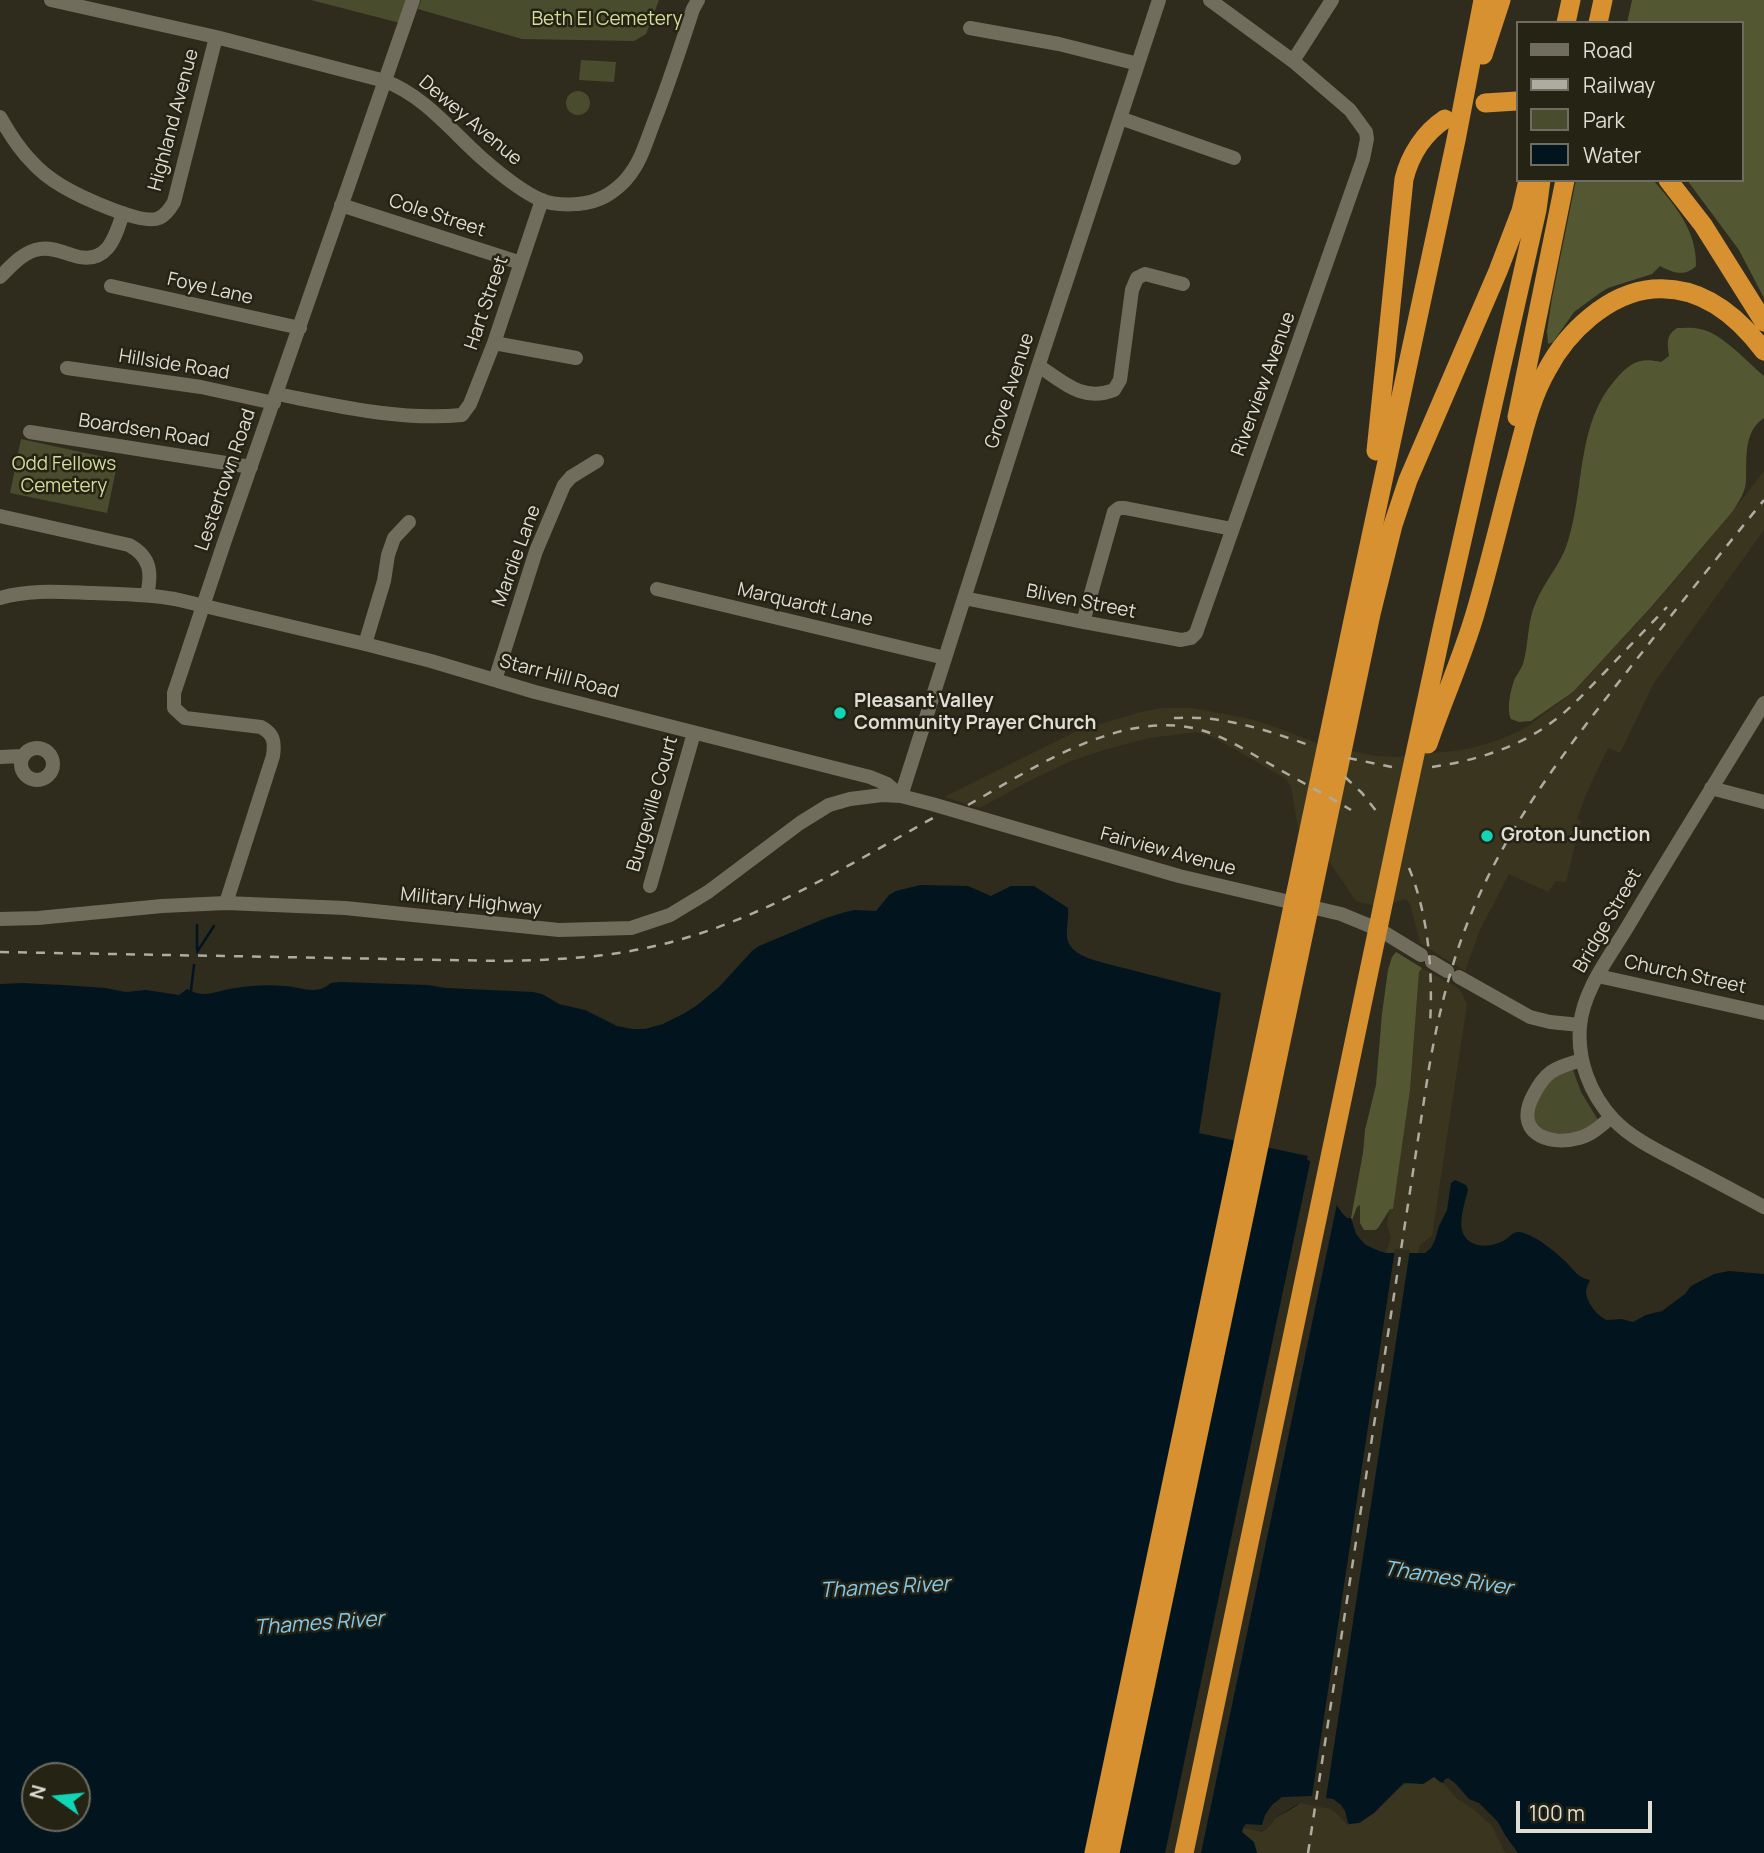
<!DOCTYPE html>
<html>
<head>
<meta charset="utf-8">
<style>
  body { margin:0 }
  #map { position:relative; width:1764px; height:1853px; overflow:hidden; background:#2f2c1d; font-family:Manrope,sans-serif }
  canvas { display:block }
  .legend { position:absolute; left:1516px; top:21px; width:228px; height:161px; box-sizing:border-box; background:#252314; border:2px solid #6f6d61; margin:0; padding:9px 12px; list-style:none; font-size:21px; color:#dfddd4 }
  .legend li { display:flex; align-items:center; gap:14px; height:35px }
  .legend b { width:35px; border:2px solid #6f6d61 }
  .north { position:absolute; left:21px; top:1762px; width:70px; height:70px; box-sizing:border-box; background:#252314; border:2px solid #6f6d61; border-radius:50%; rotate:285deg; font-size:19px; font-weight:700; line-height:28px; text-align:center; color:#dfddd4 }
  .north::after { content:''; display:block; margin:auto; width:24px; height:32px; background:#11d5b4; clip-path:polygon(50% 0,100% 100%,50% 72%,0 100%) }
  .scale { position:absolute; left:1516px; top:1801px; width:136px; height:32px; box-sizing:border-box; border:4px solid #dfddd4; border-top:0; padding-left:9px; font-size:21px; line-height:24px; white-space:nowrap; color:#dfddd4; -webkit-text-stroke:5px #252314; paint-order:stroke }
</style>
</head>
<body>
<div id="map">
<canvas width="1764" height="1853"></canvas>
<ul class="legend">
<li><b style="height:9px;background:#706d5c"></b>Road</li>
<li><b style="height:9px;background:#aeaba1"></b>Railway</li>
<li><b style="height:19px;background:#494d2d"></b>Park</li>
<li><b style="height:19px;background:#02151f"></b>Water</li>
</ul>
<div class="north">N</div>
<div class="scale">100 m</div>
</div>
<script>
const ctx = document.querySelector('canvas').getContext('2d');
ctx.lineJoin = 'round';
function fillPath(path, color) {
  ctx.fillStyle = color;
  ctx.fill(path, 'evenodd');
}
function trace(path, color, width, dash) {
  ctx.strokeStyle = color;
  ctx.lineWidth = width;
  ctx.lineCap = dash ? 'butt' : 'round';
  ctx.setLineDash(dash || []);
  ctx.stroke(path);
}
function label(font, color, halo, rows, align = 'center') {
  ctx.font = font + ' Manrope,sans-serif';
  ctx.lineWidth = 5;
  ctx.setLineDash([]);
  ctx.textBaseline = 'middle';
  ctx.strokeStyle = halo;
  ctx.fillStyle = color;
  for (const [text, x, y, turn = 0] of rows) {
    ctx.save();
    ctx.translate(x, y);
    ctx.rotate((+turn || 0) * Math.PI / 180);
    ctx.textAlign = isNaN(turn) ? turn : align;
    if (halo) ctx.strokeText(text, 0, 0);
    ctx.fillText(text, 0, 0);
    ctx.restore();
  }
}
fillPath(new Path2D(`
  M 1764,471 L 1764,530 L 1654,683 L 1620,753 L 1608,748 L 1587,792 L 1577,819 L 1581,821 L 1566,882 L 1556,881 L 1548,892 L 1509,874 L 1480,930 L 1465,971 L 1420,943 L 1410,903 L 1405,899 L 1379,907 L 1356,901 L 1328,860 L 1305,840 L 1298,827 L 1291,787 L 1285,778 L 1215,738 L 1197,732 L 1149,738 L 1104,750 L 1071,761 L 1027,782 L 980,808 L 944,797 L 1079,730 L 1141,712 L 1162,708 L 1192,708 L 1251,719 L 1275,727 L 1322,745 L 1376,756 L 1397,757 L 1461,750 L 1483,745 L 1504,738 L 1527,727 L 1573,692 L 1654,605 L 1733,511 Z
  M 1422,968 L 1456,987 L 1461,992 L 1467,1004 L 1432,1236 L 1420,1245 L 1418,1254 L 1386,1253 L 1391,1237 L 1387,1225 L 1388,1218 L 1390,1209 L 1393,1208 L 1410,1090 L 1419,972 Z
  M 1434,1777 L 1441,1782 L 1449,1784 L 1494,1824 L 1511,1853 L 1257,1853 L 1255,1846 L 1242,1832 L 1243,1828 L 1274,1818 L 1291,1810 L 1298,1801 L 1333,1807 L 1349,1824 L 1359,1823 L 1374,1813 L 1400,1786 L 1411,1782 L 1423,1784 Z`), '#39351f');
fillPath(new Path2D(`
  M 311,0 L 407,0 L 400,23 Z
  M 421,0 L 659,0 L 646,34 L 634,41 L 522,39 L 418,9 Z
  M 581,60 L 616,62 L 614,82 L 579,80 Z
  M566 103a12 12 0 1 1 24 0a12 12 0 1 1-24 0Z
  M 21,439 L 118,460 L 107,513 L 10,493 Z
  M 1569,1069 L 1573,1070 L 1581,1092 L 1598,1120 L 1582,1132 L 1548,1134 L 1535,1124 L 1533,1110 L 1550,1078 Z`), '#494d2d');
fillPath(new Path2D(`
  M 1632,0 L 1764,0 L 1764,298 L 1739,250 L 1687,180 L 1741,180 L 1741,23 L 1627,23 Z
  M 1576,180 L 1653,180 C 1675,205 1697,231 1696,266 C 1685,277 1673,273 1660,266 L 1652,274 L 1608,288 L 1600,293 L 1574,312 L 1553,342 L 1548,344 L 1547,331 L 1552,298 Z
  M 1677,328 C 1684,328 1692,327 1700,329 C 1722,333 1747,362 1764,376 L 1764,418 C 1743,432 1747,458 1746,480 C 1746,491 1739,501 1733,511 L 1653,605 L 1573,692 L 1531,721 L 1519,722 L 1511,719 C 1506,709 1511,688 1515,678 C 1518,673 1521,669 1523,664 C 1529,644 1527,621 1536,602 C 1545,580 1562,563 1568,541 C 1585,487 1576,425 1615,380 C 1630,363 1639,357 1661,362 L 1669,356 C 1668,344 1665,336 1677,328 Z
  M 1396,952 L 1422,968 L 1419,972 L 1410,1090 L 1393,1209 L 1390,1209 L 1378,1228 L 1375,1230 L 1364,1230 L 1360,1223 L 1360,1205 L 1357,1207 L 1352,1220 L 1351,1218 L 1363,1153 L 1365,1130 L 1376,1085 L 1382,1014 L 1388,970 L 1392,957 Z`), '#535833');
fillPath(new Path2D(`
  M 920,885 L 968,886 L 991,896 L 1011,886 L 1034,886 L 1068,908 C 1069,918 1066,928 1067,937 C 1069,955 1094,960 1108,964 L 1221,993 L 1199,1133 L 1308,1156 L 1307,1159 C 1329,1178 1329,1201 1347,1218 L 1351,1218 L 1356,1234 L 1360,1239 L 1366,1245 L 1379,1251 L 1386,1253 L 1425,1253 L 1431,1248 L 1435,1240 L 1439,1226 L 1447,1210 L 1451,1183 L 1455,1180 L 1466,1185 L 1468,1190 C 1465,1203 1456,1227 1466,1238 C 1474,1248 1490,1247 1501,1242 C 1511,1238 1512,1229 1524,1233 C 1540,1239 1553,1250 1565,1261 C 1573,1269 1578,1278 1590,1280 C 1589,1283 1586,1288 1586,1291 C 1586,1302 1597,1316 1607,1320 L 1622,1319 L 1633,1322 L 1646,1315 L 1662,1311 L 1685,1294 L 1691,1286 L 1714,1274 L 1729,1271 L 1764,1274 L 1764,1853 L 1511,1853 L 1494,1824 L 1449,1784 L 1440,1782 L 1434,1777 L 1423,1784 L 1404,1783 L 1374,1813 L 1359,1823 L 1349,1824 L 1333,1807 L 1302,1801 L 1296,1806 L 1275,1818 L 1263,1829 L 1243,1828 L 1242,1832 L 1254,1842 L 1257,1853 L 0,1853 L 0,984 L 22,983 L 63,985 L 105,988 L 126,992 L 146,990 L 179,995 L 187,989 C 190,990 193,992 196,993 C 207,996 219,991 229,989 C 247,986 266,984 284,986 C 302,987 316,996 331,983 L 340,982 L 428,985 L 446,988 L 533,992 L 542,994 L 559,1004 L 585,1010 L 617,1026 L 632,1029 L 645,1029 L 663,1024 L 683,1014 L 696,1006 L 719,987 L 752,951 L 759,946 L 826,918 L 845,912 L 855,910 L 876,911 L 889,895 L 896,891 ZM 35,1776 L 77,1776 L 77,1818 L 35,1818 Z`), '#02151f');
fillPath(new Path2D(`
  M 1311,1158 L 1325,1172 L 1338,1199 L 1201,1853 L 1165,1853 Z
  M 1395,1249 L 1410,1250 L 1326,1798 L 1333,1799 L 1341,1805 L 1345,1811 L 1349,1827 L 1337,1814 L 1330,1809 L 1300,1803 L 1275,1818 L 1273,1822 L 1266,1830 L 1262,1832 L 1243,1828 L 1246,1824 L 1262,1825 L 1265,1815 L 1272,1805 L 1282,1797 L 1312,1796 Z
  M 1448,1778 L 1455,1783 L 1469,1799 L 1479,1803 L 1498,1822 L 1505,1835 L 1518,1853 L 1506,1853 L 1504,1851 L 1492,1826 L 1472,1808 L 1457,1799 L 1444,1784 L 1444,1780 Z`), '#2f2c1d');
trace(new Path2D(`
  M 197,925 L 197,949
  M 197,952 L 214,926
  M 191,990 L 194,965`), '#02151f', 2.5);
trace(new Path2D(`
  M 51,0 L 216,37 L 385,81 C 425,96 453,133 484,160 C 499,173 523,192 541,200 C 556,206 583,206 599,199 C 608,196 622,185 628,177 C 642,160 647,139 655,119 C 669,83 681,46 693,9 L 698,0
  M 970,28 L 1059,44 L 1138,64
  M 1293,61 L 1332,0
  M 0,117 C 9,133 19,149 32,162 C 40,171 52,180 62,186 C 79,196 142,226 159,218 C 166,215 170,209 174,202 L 216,37
  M 1120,118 L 1234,158
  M 341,205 L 521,263
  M 0,277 C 11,266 24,251 40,249 C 51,247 62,252 72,255 C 107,267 115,238 123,213
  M 111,286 L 300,328
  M 494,343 L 576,358
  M 1039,366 C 1064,383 1083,402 1114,390 L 1120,380 L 1132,290 L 1137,278 L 1145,274 L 1183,284
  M 67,368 L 201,387 L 274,403
  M 277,394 C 338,406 400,421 462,415 L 470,404 L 494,343 L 542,200
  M 30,432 L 251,467
  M 0,516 L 129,545 C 151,557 152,573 147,595
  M 657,589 L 945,658
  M 0,598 C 30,589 62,592 93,593 C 121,594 148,594 175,599 L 365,644 L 431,661 L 535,692 L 870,777 L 887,784 L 901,796
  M 964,598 L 1083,622 L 1181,640 L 1191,638 L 1196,633 L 1363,159 L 1367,139 L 1366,132 L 1350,110 L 1293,61 L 1210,0
  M 1083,622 L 1114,512 L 1119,508 L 1125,508 L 1232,529
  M 365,644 L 384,581 L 388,555 L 394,538 L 409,522
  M 495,680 L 536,551 L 564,485 L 571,477 L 597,461
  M 1764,703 C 1719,777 1672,851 1628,926 C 1610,956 1583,990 1580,1026 C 1577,1060 1590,1094 1613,1119 C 1631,1138 1656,1150 1679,1162 C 1708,1177 1736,1192 1764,1207
  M21 764a16 16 0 1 1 32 0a16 16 0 1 1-32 0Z
  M 0,757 L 23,756
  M 1711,788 L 1764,802
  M 901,796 L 1034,379 L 1159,0
  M 650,886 L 694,733
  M 226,903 L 273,756 C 275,742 274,734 261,727 L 185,718 L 174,708 L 174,693 L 224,543 L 413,0
  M 0,919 L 38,918 L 162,906 L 226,903 L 345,908 L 559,930 L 631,928 L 670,915 L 708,892 L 800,823 L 829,805 L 850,799 L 882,795 L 901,796 L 932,804 L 1179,876 L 1341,914 L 1380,930 L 1421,955
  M 1432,962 L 1447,971
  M 1598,976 L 1764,1013
  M 1459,977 L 1530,1017 L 1550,1022 L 1580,1025
  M 1582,1060 C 1571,1063 1560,1066 1551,1072 C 1543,1078 1538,1086 1534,1094 C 1513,1131 1546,1147 1579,1138 C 1591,1135 1602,1125 1611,1117`), '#706d5c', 14);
trace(new Path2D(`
  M 1566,23 L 1571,0
  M 1598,23 L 1603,0
  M 1483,55 L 1501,0
  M 1485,103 L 1517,101
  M 1668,180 L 1703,225 L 1764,322
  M 1517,417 L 1565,180
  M 1376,451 L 1404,179 C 1410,155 1424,133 1445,119
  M 1428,744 C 1443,700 1462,658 1475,614 C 1490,563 1502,511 1516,460 C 1524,429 1531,398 1547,370 C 1567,332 1608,293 1653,289 C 1700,285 1737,315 1764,351
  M 1094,1853 L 1355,611 L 1456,140 L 1483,0
  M 1110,1853 L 1371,614 L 1393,525 L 1408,480 L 1498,271 L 1521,211 L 1528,180
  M 1184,1853 L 1398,833 L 1442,629 L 1537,210 L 1541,180`), '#d79131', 19);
trace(new Path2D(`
  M 1174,718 C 1221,715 1263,729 1306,744
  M 1348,758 L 1392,767
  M 1432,767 C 1473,761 1514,749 1548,725 C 1569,711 1586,691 1604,673 C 1625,651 1646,629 1667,607
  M 1345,777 L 1362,793 L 1381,817
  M 968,805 C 1034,768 1122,708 1201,730 C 1225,737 1247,751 1268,763 C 1296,779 1324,794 1351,810
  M 1409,868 C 1429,917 1433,973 1430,1025
  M 0,952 L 503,961 C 551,960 599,958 646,948 C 752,926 847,866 940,814
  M 1308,1853 L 1429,1068 C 1439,1010 1453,954 1477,900 C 1513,819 1567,748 1622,678 C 1669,618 1716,559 1764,500`), '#aeaba1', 2.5, [9, 9]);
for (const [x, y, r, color] of [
  [840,713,7,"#11d5b4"],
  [1487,836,7,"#11d5b4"]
]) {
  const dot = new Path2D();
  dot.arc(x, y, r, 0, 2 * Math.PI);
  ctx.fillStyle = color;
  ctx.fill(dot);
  trace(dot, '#252314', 2.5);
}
label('19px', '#d3dc9b', '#252314', [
  ["Beth El Cemetery",607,20],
  ["Odd Fellows",64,465],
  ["Cemetery",64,487]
]);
label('19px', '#dfddd4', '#252314', [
  ["Highland Avenue",174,120,-75],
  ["Dewey Avenue",470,121,40],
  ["Cole Street",437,216,18],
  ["Foye Lane",210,289,13],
  ["Hart Street",487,303,-71],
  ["Hillside Road",174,365,9],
  ["Riverview Avenue",1264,384,-70],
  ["Grove Avenue",1010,391,-72],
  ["Boardsen Road",144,431,9],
  ["Lestertown Road",226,480,-71],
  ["Mardie Lane",517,556,-70],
  ["Bliven Street",1081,602,11],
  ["Marquardt Lane",805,605,13],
  ["Starr Hill Road",559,677,15],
  ["Burgeville Court",653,804,-74],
  ["Fairview Avenue",1168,852,15],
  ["Military Highway",471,902,6],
  ["Bridge Street",1608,921,-60],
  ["Church Street",1685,975,12]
]);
label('bold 19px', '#dfddd4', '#252314', [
  ["Pleasant Valley",854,702],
  ["Community Prayer Church",854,724],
  ["Groton Junction",1501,836]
], 'left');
label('italic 21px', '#85caed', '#252314', [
  ["Thames River",1448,1579,9],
  ["Thames River",885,1588,-3],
  ["Thames River",319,1624,-4]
]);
</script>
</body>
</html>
